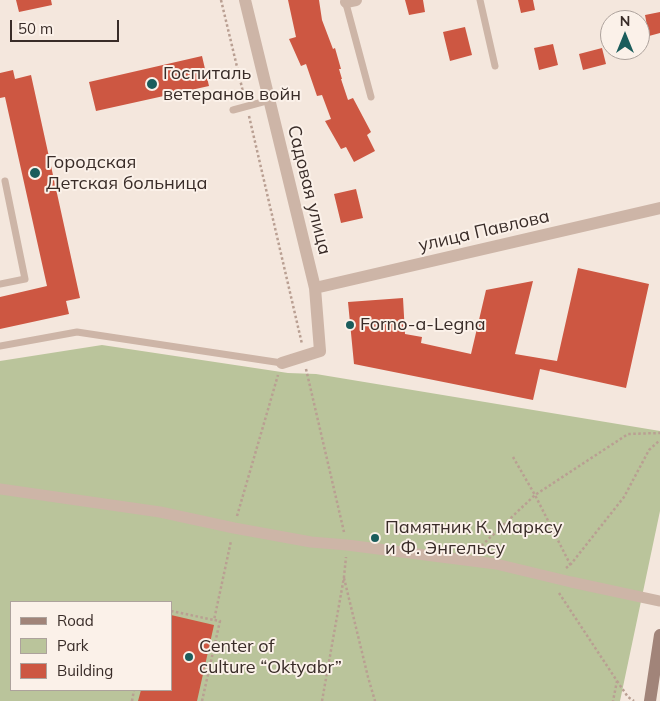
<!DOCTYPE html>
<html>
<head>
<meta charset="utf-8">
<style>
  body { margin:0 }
  #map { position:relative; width:660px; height:701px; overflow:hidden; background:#f4e7dd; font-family:Mulish,sans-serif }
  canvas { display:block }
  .legend { position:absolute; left:10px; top:601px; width:162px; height:90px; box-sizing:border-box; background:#fbf1e9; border:1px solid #ada29c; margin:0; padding:6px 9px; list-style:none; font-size:15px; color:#392c28 }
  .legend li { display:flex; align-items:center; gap:10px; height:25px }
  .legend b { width:25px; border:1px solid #ada29c }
  .north { position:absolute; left:600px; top:10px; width:50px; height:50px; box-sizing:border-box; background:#fbf1e9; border:1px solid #ada29c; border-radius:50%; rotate:0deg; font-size:14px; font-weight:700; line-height:20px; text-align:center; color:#392c28 }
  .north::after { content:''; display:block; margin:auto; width:18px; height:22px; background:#1b5d5c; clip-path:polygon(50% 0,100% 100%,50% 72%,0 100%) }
  .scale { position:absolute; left:10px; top:20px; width:109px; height:22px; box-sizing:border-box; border:2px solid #392c28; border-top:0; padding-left:6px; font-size:15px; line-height:18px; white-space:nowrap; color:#392c28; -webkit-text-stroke:4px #fbf1e9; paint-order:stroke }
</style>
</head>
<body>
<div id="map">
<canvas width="660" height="701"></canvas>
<ul class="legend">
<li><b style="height:6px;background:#a18479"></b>Road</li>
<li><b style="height:14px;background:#bac49b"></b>Park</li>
<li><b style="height:14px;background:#cd5742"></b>Building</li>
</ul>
<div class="north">N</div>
<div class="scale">50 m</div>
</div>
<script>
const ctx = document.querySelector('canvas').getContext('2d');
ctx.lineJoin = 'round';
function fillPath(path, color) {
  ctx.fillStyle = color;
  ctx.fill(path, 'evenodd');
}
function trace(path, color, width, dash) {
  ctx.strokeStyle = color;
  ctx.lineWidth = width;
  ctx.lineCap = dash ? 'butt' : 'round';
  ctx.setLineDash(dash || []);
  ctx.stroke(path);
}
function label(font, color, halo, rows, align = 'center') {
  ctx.font = font + ' Mulish,sans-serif';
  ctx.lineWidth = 4;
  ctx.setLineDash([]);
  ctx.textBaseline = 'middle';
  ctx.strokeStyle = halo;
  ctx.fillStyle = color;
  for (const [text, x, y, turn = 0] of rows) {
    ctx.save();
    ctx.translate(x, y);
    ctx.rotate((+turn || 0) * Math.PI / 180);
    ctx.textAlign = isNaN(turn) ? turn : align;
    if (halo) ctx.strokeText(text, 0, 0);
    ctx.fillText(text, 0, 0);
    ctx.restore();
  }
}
fillPath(new Path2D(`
  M 102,345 L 288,373 L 316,374 L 660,431 L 660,511 L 620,701 L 0,701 L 0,361 ZM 11,602 L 171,602 L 171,690 L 11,690 Z`), '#bac49b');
fillPath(new Path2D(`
  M 16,0 L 51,0 L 52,5 L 19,12 Z
  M 288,0 L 319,0 L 322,20 L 333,49 L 335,48 L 341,69 L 339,69 L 342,79 L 341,79 L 348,100 L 353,98 L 371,132 L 367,135 L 375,151 L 354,162 L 346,147 L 341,149 L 325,121 L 331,119 L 322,95 L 317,96 L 306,64 L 301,66 L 289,39 L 296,37 Z
  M 405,0 L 423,0 L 425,12 L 409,15 Z
  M 518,0 L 533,0 L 535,10 L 521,13 Z
  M 660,12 L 660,33 L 649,36 L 645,15 Z
  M 465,27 L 472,55 L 450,61 L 443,32 Z
  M 553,44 L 558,65 L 539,70 L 534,48 Z
  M 602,48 L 606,64 L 583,70 L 579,54 Z
  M 202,56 L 209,86 L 96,111 L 89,82 Z
  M 13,70 L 15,79 L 31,75 L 80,298 L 66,301 L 69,314 L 0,329 L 0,297 L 47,286 L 5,97 L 0,98 L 0,73 Z
  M 356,189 L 363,218 L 341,223 L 334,194 Z
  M 578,268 L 649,284 L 626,388 L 540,369 L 533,400 L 354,364 L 348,302 L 403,298 L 405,334 L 422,337 L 421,343 L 471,354 L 486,290 L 533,281 L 515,354 L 557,361 Z
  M 171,615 L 214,625 L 197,701 L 138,701 L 141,690 L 171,690 Z`), '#cd5742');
trace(new Path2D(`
  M 221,0 L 244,96
  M 249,116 L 302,344
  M 306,369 L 344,532
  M 513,457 L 535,495 L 571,566
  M 237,516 L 278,375
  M 478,549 L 535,495 L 628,434 L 660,433
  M 566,568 L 571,564 L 624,497 L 649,450 L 660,440
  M 344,578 L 368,677 L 375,701
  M 559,593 L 617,681 L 613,701
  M 171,611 L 214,620
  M 617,681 L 628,697 L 634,701
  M 132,701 L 134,690
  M 202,701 L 220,621 L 214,620 L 231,541
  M 322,701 L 344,577 L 346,557`), '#b99f92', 2.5, [2.5, 2.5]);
trace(new Path2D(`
  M 345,0 L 371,97
  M 480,0 L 495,66
  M 233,110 L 270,100
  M 0,284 L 25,279 L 5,181
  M 0,346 L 77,332 L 282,363`), '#cdb5a7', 7);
trace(new Path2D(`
  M 0,489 L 160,512 L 234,528 L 311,542 L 347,545 L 496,564 L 571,582 L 660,601`), '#cdb5a7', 11);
trace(new Path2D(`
  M 245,0 L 315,288 L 320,351 L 282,363
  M 346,2 L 356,0
  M 315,288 L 660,208`), '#cdb5a7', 12);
trace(new Path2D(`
  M 650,701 L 660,635`), '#a18479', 12);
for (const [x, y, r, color] of [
  [152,84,6,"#1b5d5c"],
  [35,173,6,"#1b5d5c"],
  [350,325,5,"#1b5d5c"],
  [375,538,5,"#1b5d5c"],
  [189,657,5,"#1b5d5c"]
]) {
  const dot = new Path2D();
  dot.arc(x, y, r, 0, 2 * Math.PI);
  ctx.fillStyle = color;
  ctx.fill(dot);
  trace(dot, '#fbf1e9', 2);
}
label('18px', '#392c28', '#fbf1e9', [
  ["Госпиталь",163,74],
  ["ветеранов войн",163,95],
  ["Городская",46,163],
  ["Детская больница",46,184],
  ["Forno-a-Legna",360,325],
  ["Памятник К. Марксу",385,528],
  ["и Ф. Энгельсу",385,549],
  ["Center of",199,647],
  ["culture “Oktyabr”",199,668]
], 'left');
label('18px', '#392c28', '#fbf1e9', [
  ["Садовая улица",309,190,76],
  ["улица Павлова",484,231,-13]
]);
</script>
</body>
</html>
